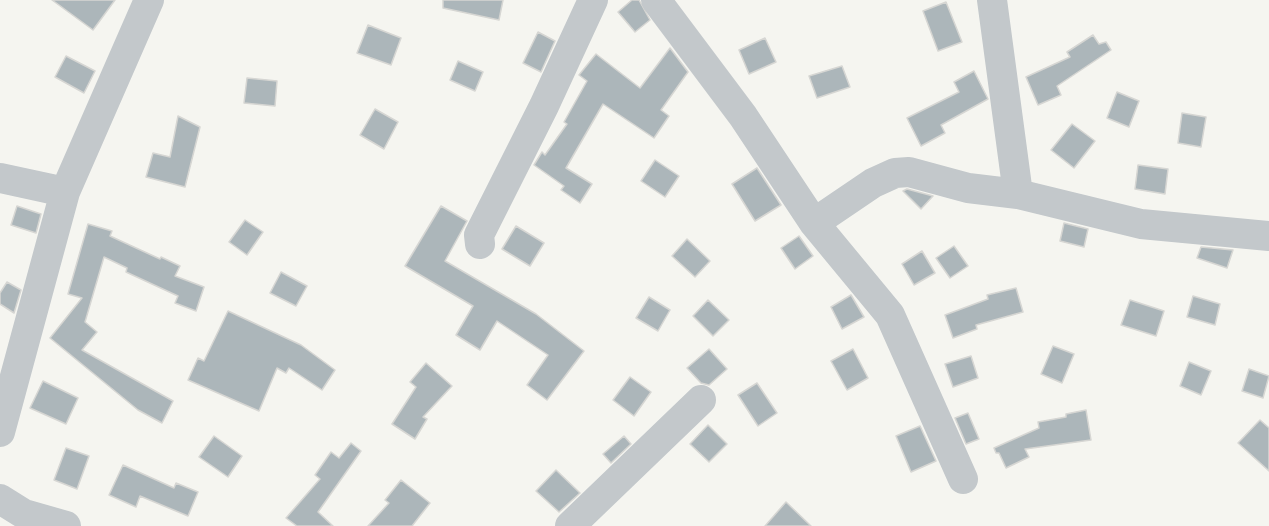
<!DOCTYPE html>
<html>
<head>
<meta charset="utf-8">
<style>
  body { margin:0 }
  canvas { display:block; background:#f5f5f0 }
</style>
</head>
<body>
<canvas width="1269" height="526"></canvas>
<script>
const ctx = document.querySelector('canvas').getContext('2d');
ctx.lineJoin = 'round';
function fillPath(path, color) {
  ctx.fillStyle = color;
  ctx.fill(path, 'evenodd');
}
function trace(path, color, width, dash) {
  ctx.strokeStyle = color;
  ctx.lineWidth = width;
  ctx.lineCap = dash ? 'butt' : 'round';
  ctx.setLineDash(dash || []);
  ctx.stroke(path);
}
const building = new Path2D(`
  M 52,0 L 115,0 L 93,30 Z
  M 443,0 L 503,0 L 499,20 L 443,8 Z
  M 632,0 L 639,0 L 650,20 L 635,32 L 618,12 Z
  M 946,2 L 962,42 L 938,51 L 923,11 Z
  M 368,25 L 401,38 L 391,65 L 357,53 Z
  M 538,32 L 555,41 L 541,72 L 523,63 Z
  M 1093,35 L 1099,44 L 1106,42 L 1111,50 L 1057,86 L 1061,95 L 1038,105 L 1026,77 L 1070,57 L 1067,52 Z
  M 765,38 L 776,62 L 749,74 L 739,50 Z
  M 670,48 L 688,72 L 661,110 L 669,116 L 654,138 L 603,104 L 566,168 L 592,184 L 580,203 L 561,190 L 564,186 L 534,165 L 542,152 L 545,155 L 567,124 L 564,122 L 587,81 L 579,75 L 596,54 L 640,88 Z
  M 66,56 L 95,71 L 84,93 L 55,77 Z
  M 458,61 L 483,72 L 475,91 L 450,80 Z
  M 842,66 L 850,87 L 817,98 L 809,76 Z
  M 974,71 L 988,99 L 941,125 L 945,133 L 921,146 L 907,118 L 959,92 L 954,82 Z
  M 247,78 L 277,81 L 275,106 L 244,103 Z
  M 1117,92 L 1139,101 L 1129,127 L 1107,118 Z
  M 375,109 L 398,122 L 384,149 L 360,135 Z
  M 1182,113 L 1206,117 L 1201,147 L 1178,143 Z
  M 178,116 L 200,127 L 185,187 L 146,177 L 153,153 L 170,157 Z
  M 1072,124 L 1095,141 L 1074,168 L 1051,150 Z
  M 655,160 L 679,176 L 665,197 L 641,181 Z
  M 1138,165 L 1168,169 L 1165,194 L 1135,189 Z
  M 757,168 L 781,205 L 755,221 L 732,184 Z
  M 907,189 L 933,196 L 921,209 L 903,191 Z
  M 17,206 L 41,214 L 36,233 L 11,225 Z
  M 441,206 L 467,221 L 445,261 L 536,314 L 584,351 L 547,400 L 527,385 L 548,355 L 497,321 L 480,350 L 456,335 L 473,306 L 405,266 Z
  M 245,220 L 263,232 L 247,255 L 229,242 Z
  M 1064,223 L 1088,229 L 1084,247 L 1060,241 Z
  M 88,224 L 112,231 L 110,236 L 160,259 L 161,257 L 180,266 L 175,276 L 204,287 L 196,311 L 175,303 L 178,296 L 126,272 L 127,268 L 104,257 L 85,322 L 97,332 L 82,350 L 173,401 L 162,423 L 138,410 L 50,338 L 82,298 L 68,294 Z
  M 516,226 L 544,243 L 530,266 L 502,249 Z
  M 799,236 L 813,256 L 795,269 L 781,248 Z
  M 687,239 L 710,261 L 695,277 L 672,256 Z
  M 954,246 L 968,266 L 950,278 L 936,258 Z
  M 1201,247 L 1233,250 L 1227,268 L 1197,258 Z
  M 922,251 L 935,273 L 914,285 L 902,264 Z
  M 281,272 L 307,286 L 296,306 L 270,293 Z
  M 7,282 L 21,290 L 14,313 L 0,304 L 0,293 Z
  M 1016,288 L 1023,312 L 976,325 L 977,329 L 953,338 L 945,315 L 988,299 L 987,295 Z
  M 851,295 L 864,317 L 842,329 L 831,307 Z
  M 1193,296 L 1220,304 L 1215,325 L 1187,317 Z
  M 649,297 L 670,310 L 658,331 L 636,318 Z
  M 708,300 L 729,320 L 713,336 L 693,316 Z
  M 1130,300 L 1164,311 L 1156,336 L 1121,325 Z
  M 228,311 L 301,345 L 335,370 L 322,390 L 289,368 L 286,373 L 277,368 L 259,411 L 188,380 L 198,358 L 204,361 Z
  M 1053,346 L 1074,354 L 1062,383 L 1041,374 Z
  M 709,349 L 727,369 L 709,385 L 701,383 L 687,368 Z
  M 853,349 L 868,378 L 847,390 L 831,361 Z
  M 971,356 L 978,378 L 953,387 L 945,364 Z
  M 1189,362 L 1211,371 L 1201,395 L 1180,386 Z
  M 426,363 L 452,386 L 423,417 L 427,419 L 415,439 L 392,424 L 416,387 L 410,382 Z
  M 1249,369 L 1269,376 L 1263,398 L 1242,391 Z
  M 630,377 L 651,392 L 634,416 L 613,400 Z
  M 43,381 L 78,398 L 66,424 L 30,408 Z
  M 757,383 L 777,413 L 758,426 L 738,395 Z
  M 1086,410 L 1091,440 L 1025,449 L 1029,457 L 1006,468 L 999,453 L 996,453 L 994,448 L 1039,428 L 1038,422 L 1066,417 L 1066,414 Z
  M 968,413 L 979,439 L 966,444 L 955,418 Z
  M 1260,420 L 1269,428 L 1269,471 L 1238,443 Z
  M 708,425 L 727,444 L 709,462 L 690,444 Z
  M 920,426 L 936,461 L 911,472 L 896,436 Z
  M 214,436 L 242,456 L 228,477 L 199,457 Z
  M 624,436 L 631,444 L 611,463 L 603,454 Z
  M 351,443 L 361,451 L 318,512 L 333,526 L 297,526 L 286,518 L 320,479 L 315,475 L 331,452 L 339,458 Z
  M 66,448 L 89,456 L 77,489 L 54,480 Z
  M 123,465 L 174,488 L 176,483 L 198,492 L 188,516 L 140,496 L 136,507 L 109,495 Z
  M 556,470 L 580,493 L 559,512 L 536,491 Z
  M 401,480 L 430,503 L 412,526 L 368,526 L 389,503 L 385,500 Z
  M 786,502 L 811,526 L 765,526 Z`);
fillPath(building, '#acb6ba');
trace(building, '#d6d6d3', 1.5);
trace(new Path2D(`
  M 656,0 L 743,116 L 814,223 L 890,315 L 963,479
  M 992,0 L 1018,194
  M 0,178 L 65,192
  M 814,223 L 873,183 L 895,173 L 909,172 L 968,188 L 1018,194 L 1141,224 L 1269,236
  M 480,244 L 479,235 L 544,106 L 593,0
  M 0,432 L 65,192 L 149,0
  M 0,499 L 24,514 L 66,526
  M 570,526 L 701,400`), '#c3c8cb', 30);
</script>
</body>
</html>
